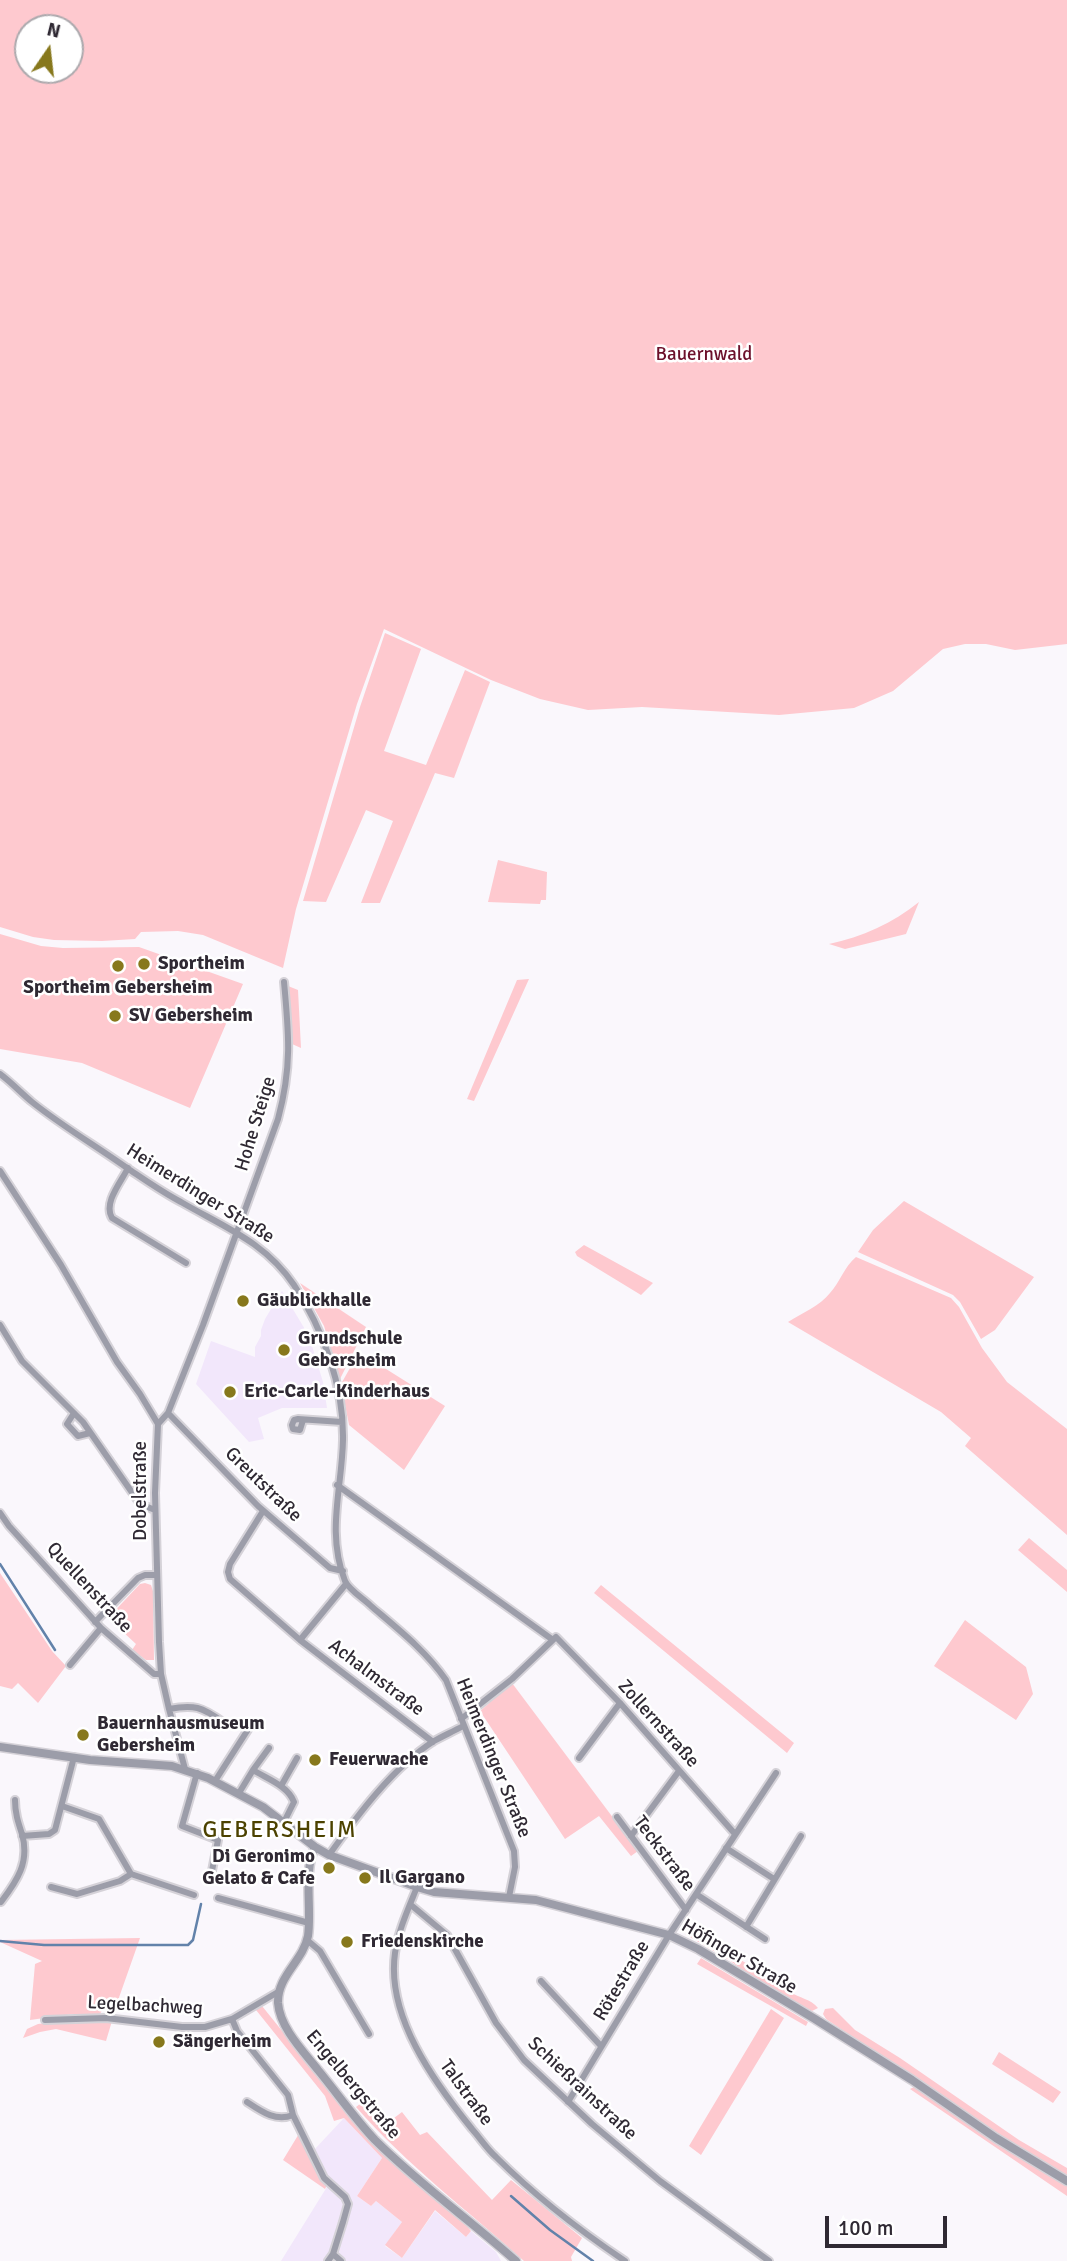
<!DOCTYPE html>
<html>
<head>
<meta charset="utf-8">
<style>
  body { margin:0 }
  #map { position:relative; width:1067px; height:2261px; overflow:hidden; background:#faf7fc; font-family:Signika,sans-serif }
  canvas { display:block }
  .north { position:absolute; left:14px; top:14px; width:70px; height:70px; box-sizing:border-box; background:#fff; border:2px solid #aca9ad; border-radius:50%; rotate:14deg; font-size:19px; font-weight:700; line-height:28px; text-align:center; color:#2f2933 }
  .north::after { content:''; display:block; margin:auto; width:24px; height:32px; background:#87781c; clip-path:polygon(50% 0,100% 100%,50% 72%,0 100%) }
  .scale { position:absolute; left:825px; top:2216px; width:122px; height:32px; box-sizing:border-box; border:4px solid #2f2933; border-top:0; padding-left:9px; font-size:21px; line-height:24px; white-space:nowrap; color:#2f2933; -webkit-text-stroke:5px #fff; paint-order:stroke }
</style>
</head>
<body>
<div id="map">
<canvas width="1067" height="2261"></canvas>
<div class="north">N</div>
<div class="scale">100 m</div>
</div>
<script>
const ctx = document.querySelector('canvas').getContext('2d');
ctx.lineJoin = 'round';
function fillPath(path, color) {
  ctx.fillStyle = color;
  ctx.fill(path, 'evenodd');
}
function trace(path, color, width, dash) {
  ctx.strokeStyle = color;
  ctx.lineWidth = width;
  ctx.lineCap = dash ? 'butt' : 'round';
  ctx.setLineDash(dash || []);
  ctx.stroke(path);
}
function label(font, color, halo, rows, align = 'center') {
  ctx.font = font + ' Signika,sans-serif';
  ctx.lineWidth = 5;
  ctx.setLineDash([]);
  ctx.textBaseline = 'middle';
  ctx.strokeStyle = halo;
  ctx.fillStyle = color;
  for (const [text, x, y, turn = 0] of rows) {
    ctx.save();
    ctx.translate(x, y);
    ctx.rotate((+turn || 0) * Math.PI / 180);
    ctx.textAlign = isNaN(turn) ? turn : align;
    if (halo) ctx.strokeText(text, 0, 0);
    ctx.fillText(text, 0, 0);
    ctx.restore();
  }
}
fillPath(new Path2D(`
  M 282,1291 L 309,1336 L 323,1382 L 327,1408 L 282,1408 L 258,1418 L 264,1439 L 249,1442 L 196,1384 L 211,1341 L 255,1357 L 255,1347 L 261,1336 L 261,1330 L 265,1319 Z
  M 344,2118 L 382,2158 L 357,2196 L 371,2206 L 376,2201 L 402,2222 L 385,2246 L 402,2258 L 435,2211 L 466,2237 L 471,2231 L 496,2252 L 501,2261 L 281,2261 L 330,2182 L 313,2151 Z`), '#f2e7fb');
fillPath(new Path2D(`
  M 0,0 L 1067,0 L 1067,644 L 1015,650 L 986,644 L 965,644 L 943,649 L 893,691 L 854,708 L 779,715 L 642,707 L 588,710 L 540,699 L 491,680 L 384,629 L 357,704 L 296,909 L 283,968 L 203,935 L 178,931 L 141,932 L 135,939 L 102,941 L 54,940 L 33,937 L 0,927 ZM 28,28 L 70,28 L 70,70 L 28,70 Z
  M 385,633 L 421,649 L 384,751 L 426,765 L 465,670 L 490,682 L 454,778 L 435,773 L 380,903 L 361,903 L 393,821 L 366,810 L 326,902 L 303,901 L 360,707 Z
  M 498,860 L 547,872 L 546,900 L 541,900 L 540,904 L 488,902 Z
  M 919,902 L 906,934 L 845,949 L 829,944 C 862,937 893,923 919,902 Z
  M 0,934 L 41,946 L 63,948 L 139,947 L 243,984 L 190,1108 L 82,1063 L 0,1049 Z
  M 529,979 L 474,1101 L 467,1099 L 517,980 Z
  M 288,986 L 298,990 L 301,1048 L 292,1044 Z
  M 904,1201 L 1034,1277 L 995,1330 L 981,1339 L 960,1302 L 953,1295 L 858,1252 L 873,1230 Z
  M 584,1245 L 653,1283 L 641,1295 L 577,1256 L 575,1252 Z
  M 856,1257 L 951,1298 L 959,1307 L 982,1348 L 1007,1382 L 1067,1429 L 1067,1535 L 965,1446 L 971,1438 L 941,1412 L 788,1322 C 802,1313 820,1306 830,1293 C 840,1282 844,1267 856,1257 Z
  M 300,1283 L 366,1327 L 340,1379 L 324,1326 Z
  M 359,1352 L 445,1406 L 404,1470 L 349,1425 L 341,1384 Z
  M 1029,1538 L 1067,1570 L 1067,1592 L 1018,1550 Z
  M 0,1573 L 52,1651 L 66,1666 L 38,1703 L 18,1683 L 12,1689 L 0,1686 Z
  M 145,1583 L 151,1585 L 153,1591 L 154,1660 L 146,1660 L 132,1650 L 136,1644 L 108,1618 L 140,1584 Z
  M 601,1585 L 794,1743 L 787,1753 L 594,1593 Z
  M 965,1620 L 1026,1667 L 1033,1694 L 1016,1720 L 934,1666 Z
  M 512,1683 L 638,1851 L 631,1856 L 599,1816 L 565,1839 L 480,1711 Z
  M 685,1934 C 724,1944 756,1971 790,1992 C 799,1998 811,1999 818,2008 L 812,2011 L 758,1981 L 729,1960 Z
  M 140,1938 L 116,2006 L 106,2005 L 99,2015 L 73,2014 L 30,2020 L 35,1964 L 42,1961 L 0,1942 L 0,1940 Z
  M 701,1958 L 808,2022 L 806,2026 L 697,1964 Z
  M 262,2006 L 366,2135 L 411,2178 L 467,2226 L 471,2231 L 466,2237 L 435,2210 L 402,2258 L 385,2245 L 402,2222 L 376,2201 L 371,2206 L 357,2196 L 382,2158 L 344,2118 L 334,2121 L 325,2096 L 256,2010 Z
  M 833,2008 L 855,2030 L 900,2058 L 1019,2140 L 1067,2168 L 1067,2176 L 1004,2139 L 826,2019 L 823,2014 L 825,2009 Z
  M 771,2009 L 784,2018 L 701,2155 L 689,2146 Z
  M 71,2020 L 112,2021 L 106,2041 L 56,2029 L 40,2032 L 23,2038 L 27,2029 L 38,2024 Z
  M 999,2052 L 1061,2092 L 1053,2103 L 992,2064 Z
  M 914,2087 L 997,2144 L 1067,2186 L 1067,2196 L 910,2089 Z
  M 365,2100 L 386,2124 L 402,2112 L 420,2135 L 427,2132 L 492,2200 L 511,2180 L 582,2238 L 571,2257 L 572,2261 L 524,2261 C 467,2210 407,2165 356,2107 Z
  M 300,2132 L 327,2185 L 325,2189 L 283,2160 Z`), '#fec9cf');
trace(new Path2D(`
  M 0,1564 L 55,1650
  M 0,1941 L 44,1945 L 188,1945 L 193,1940 L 201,1904
  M 511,2196 L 550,2230 L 593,2261`), '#6282aa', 2.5);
const minor = new Path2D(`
  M 0,1074 C 11,1082 21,1093 32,1102 C 62,1126 96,1146 127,1168 C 145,1180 162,1192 181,1202 C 224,1227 265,1242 294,1285 C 323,1329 344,1386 343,1440 C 342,1489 326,1532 345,1581 C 349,1590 364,1599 371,1606 C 398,1629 426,1651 446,1680 L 514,1851 L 515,1867 L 509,1897
  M 128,1168 C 121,1182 103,1203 112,1218 L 186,1263
  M 0,1171 L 61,1265 L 117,1362 L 140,1394 L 158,1424 L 155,1493 L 159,1642 L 161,1674 L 169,1709 L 185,1769
  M 0,1325 L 22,1361 L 83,1422 L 140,1504 L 155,1510
  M 74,1413 L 67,1424 L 78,1436 L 90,1433
  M 168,1413 L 258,1506 L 330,1568 L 343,1571
  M 303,1420 L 300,1430 L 293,1429 L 292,1425 L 294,1420 L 298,1419 L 342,1422
  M 158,1424 L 168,1413 L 203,1325 L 278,1119 C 292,1067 289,1035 284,982
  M 337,1485 L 553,1640
  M 263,1511 L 230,1564 L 228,1572 L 230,1579 L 300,1640 L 433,1742
  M 0,1513 L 9,1526 L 101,1628 L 154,1674 L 161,1674
  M 95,1622 L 138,1578 L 145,1575 L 157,1575
  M 300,1640 L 346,1584
  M 70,1665 L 101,1628
  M 169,1709 C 194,1704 202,1707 223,1722
  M 461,1719 L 512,1679 L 556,1637 L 620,1703 L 735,1834
  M 579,1758 L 620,1703
  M 253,1770 L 269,1748
  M 197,1773 L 182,1826 L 218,1840 L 210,1881
  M 215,1781 L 249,1728
  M 281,1786 L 297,1758
  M 239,1793 L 253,1770 C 268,1779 288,1786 294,1802 L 284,1822
  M 62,1806 L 99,1819 L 131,1874
  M 617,1817 L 686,1910
  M 22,1836 L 49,1834 L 55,1830 L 74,1757
  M 631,1836 L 679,1771
  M 726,1848 L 774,1879
  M 329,1855 C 357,1816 393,1767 434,1741 C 443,1736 454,1731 463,1726
  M 51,1887 L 77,1894 L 120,1881 L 131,1874 L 194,1895
  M 417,1887 C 409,1907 398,1931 395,1953 C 386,2016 434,2082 472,2129 C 480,2138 487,2149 496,2157 C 535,2196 579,2230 625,2261
  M 696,1894 L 765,1939
  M 218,1898 L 309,1923
  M 1,1902 C 17,1881 30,1862 22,1834 C 18,1822 15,1813 15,1800
  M 411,1905 L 447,1935 L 496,2023 L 524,2060 L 592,2124 L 660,2181 L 769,2261
  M 746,1927 L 801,1836
  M 307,1940 L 320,1951 L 369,2034
  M 541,1981 L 601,2046
  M 232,2019 L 237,2031 L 288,2095 L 293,2115 L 324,2178 L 345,2197 L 348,2204 L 343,2222 L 333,2254 L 328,2261
  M 45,2020 L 106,2018 L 182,2027 L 205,2027 L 232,2019 L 278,1992
  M 247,2102 C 262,2112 276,2122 293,2115
  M 568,2102 L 669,1935 L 776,1773
  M 333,2254 L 341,2261`);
const tertiary = new Path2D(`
  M 0,1747 L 90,1760 L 172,1766 L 208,1778 L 263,1807 L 315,1847 L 329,1855 L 417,1887 L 434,1892 L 536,1900 L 669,1935 L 698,1949 L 815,2019 L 912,2080 L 996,2138 L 1067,2181
  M 315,1847 C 303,1871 312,1909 308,1936 C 303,1961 277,1976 278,2003 C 280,2028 303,2051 318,2070 C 337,2093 355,2119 375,2140 C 419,2184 470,2220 516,2261`);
trace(minor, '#d5d2d8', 10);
trace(tertiary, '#d5d2d8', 11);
trace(minor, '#9c9da9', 6);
trace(tertiary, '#9c9da9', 8);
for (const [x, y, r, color] of [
  [144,964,7,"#87781c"],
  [118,966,7,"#87781c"],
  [115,1016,7,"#87781c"],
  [243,1301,7,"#87781c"],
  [284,1350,7,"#87781c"],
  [230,1392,7,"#87781c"],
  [83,1735,7,"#87781c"],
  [315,1760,7,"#87781c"],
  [329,1868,7,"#87781c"],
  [365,1878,7,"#87781c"],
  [347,1942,7,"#87781c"],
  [159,2042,7,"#87781c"]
]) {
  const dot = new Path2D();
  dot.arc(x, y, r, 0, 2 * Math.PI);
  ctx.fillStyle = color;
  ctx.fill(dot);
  trace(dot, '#fff', 2.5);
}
label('19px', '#6c112b', '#fff', [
  ["Bauernwald",704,355]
]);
label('bold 19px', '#2f2933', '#fff', [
  ["Sportheim",158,964],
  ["Sportheim Gebersheim",118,988,"center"],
  ["SV Gebersheim",129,1016],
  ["Gäublickhalle",257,1301],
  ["Grundschule",298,1339],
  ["Gebersheim",298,1361],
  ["Eric-Carle-Kinderhaus",244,1392],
  ["Bauernhausmuseum",97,1724],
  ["Gebersheim",97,1746],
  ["Feuerwache",329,1760],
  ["Di Geronimo",315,1857,"right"],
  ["Gelato & Cafe",315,1879,"right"],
  ["Il Gargano",379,1878],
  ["Friedenskirche",361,1942],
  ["Sängerheim",173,2042]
], 'left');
label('19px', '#2f2933', '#fff', [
  ["Hohe Steige",256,1124,-73],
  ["Heimerdinger Straße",200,1194,32],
  ["Greutstraße",263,1485,44],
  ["Dobelstraße",141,1491,-90],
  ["Quellenstraße",89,1588,47],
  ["Achalmstraße",376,1678,37],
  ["Zollernstraße",658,1724,48],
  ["Heimerdinger Straße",493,1758,68],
  ["Teckstraße",664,1854,53],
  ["Höfinger Straße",739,1957,30],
  ["Rötestraße",622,1981,-59],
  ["Legelbachweg",145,2006,3],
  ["Engelbergstraße",353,2085,50],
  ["Schießrainstraße",582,2089,43],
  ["Talstraße",466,2093,54]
]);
ctx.letterSpacing = '2px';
label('23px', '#4c4200', '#fff', [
  ["GEBERSHEIM",280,1831]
]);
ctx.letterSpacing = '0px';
</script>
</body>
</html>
